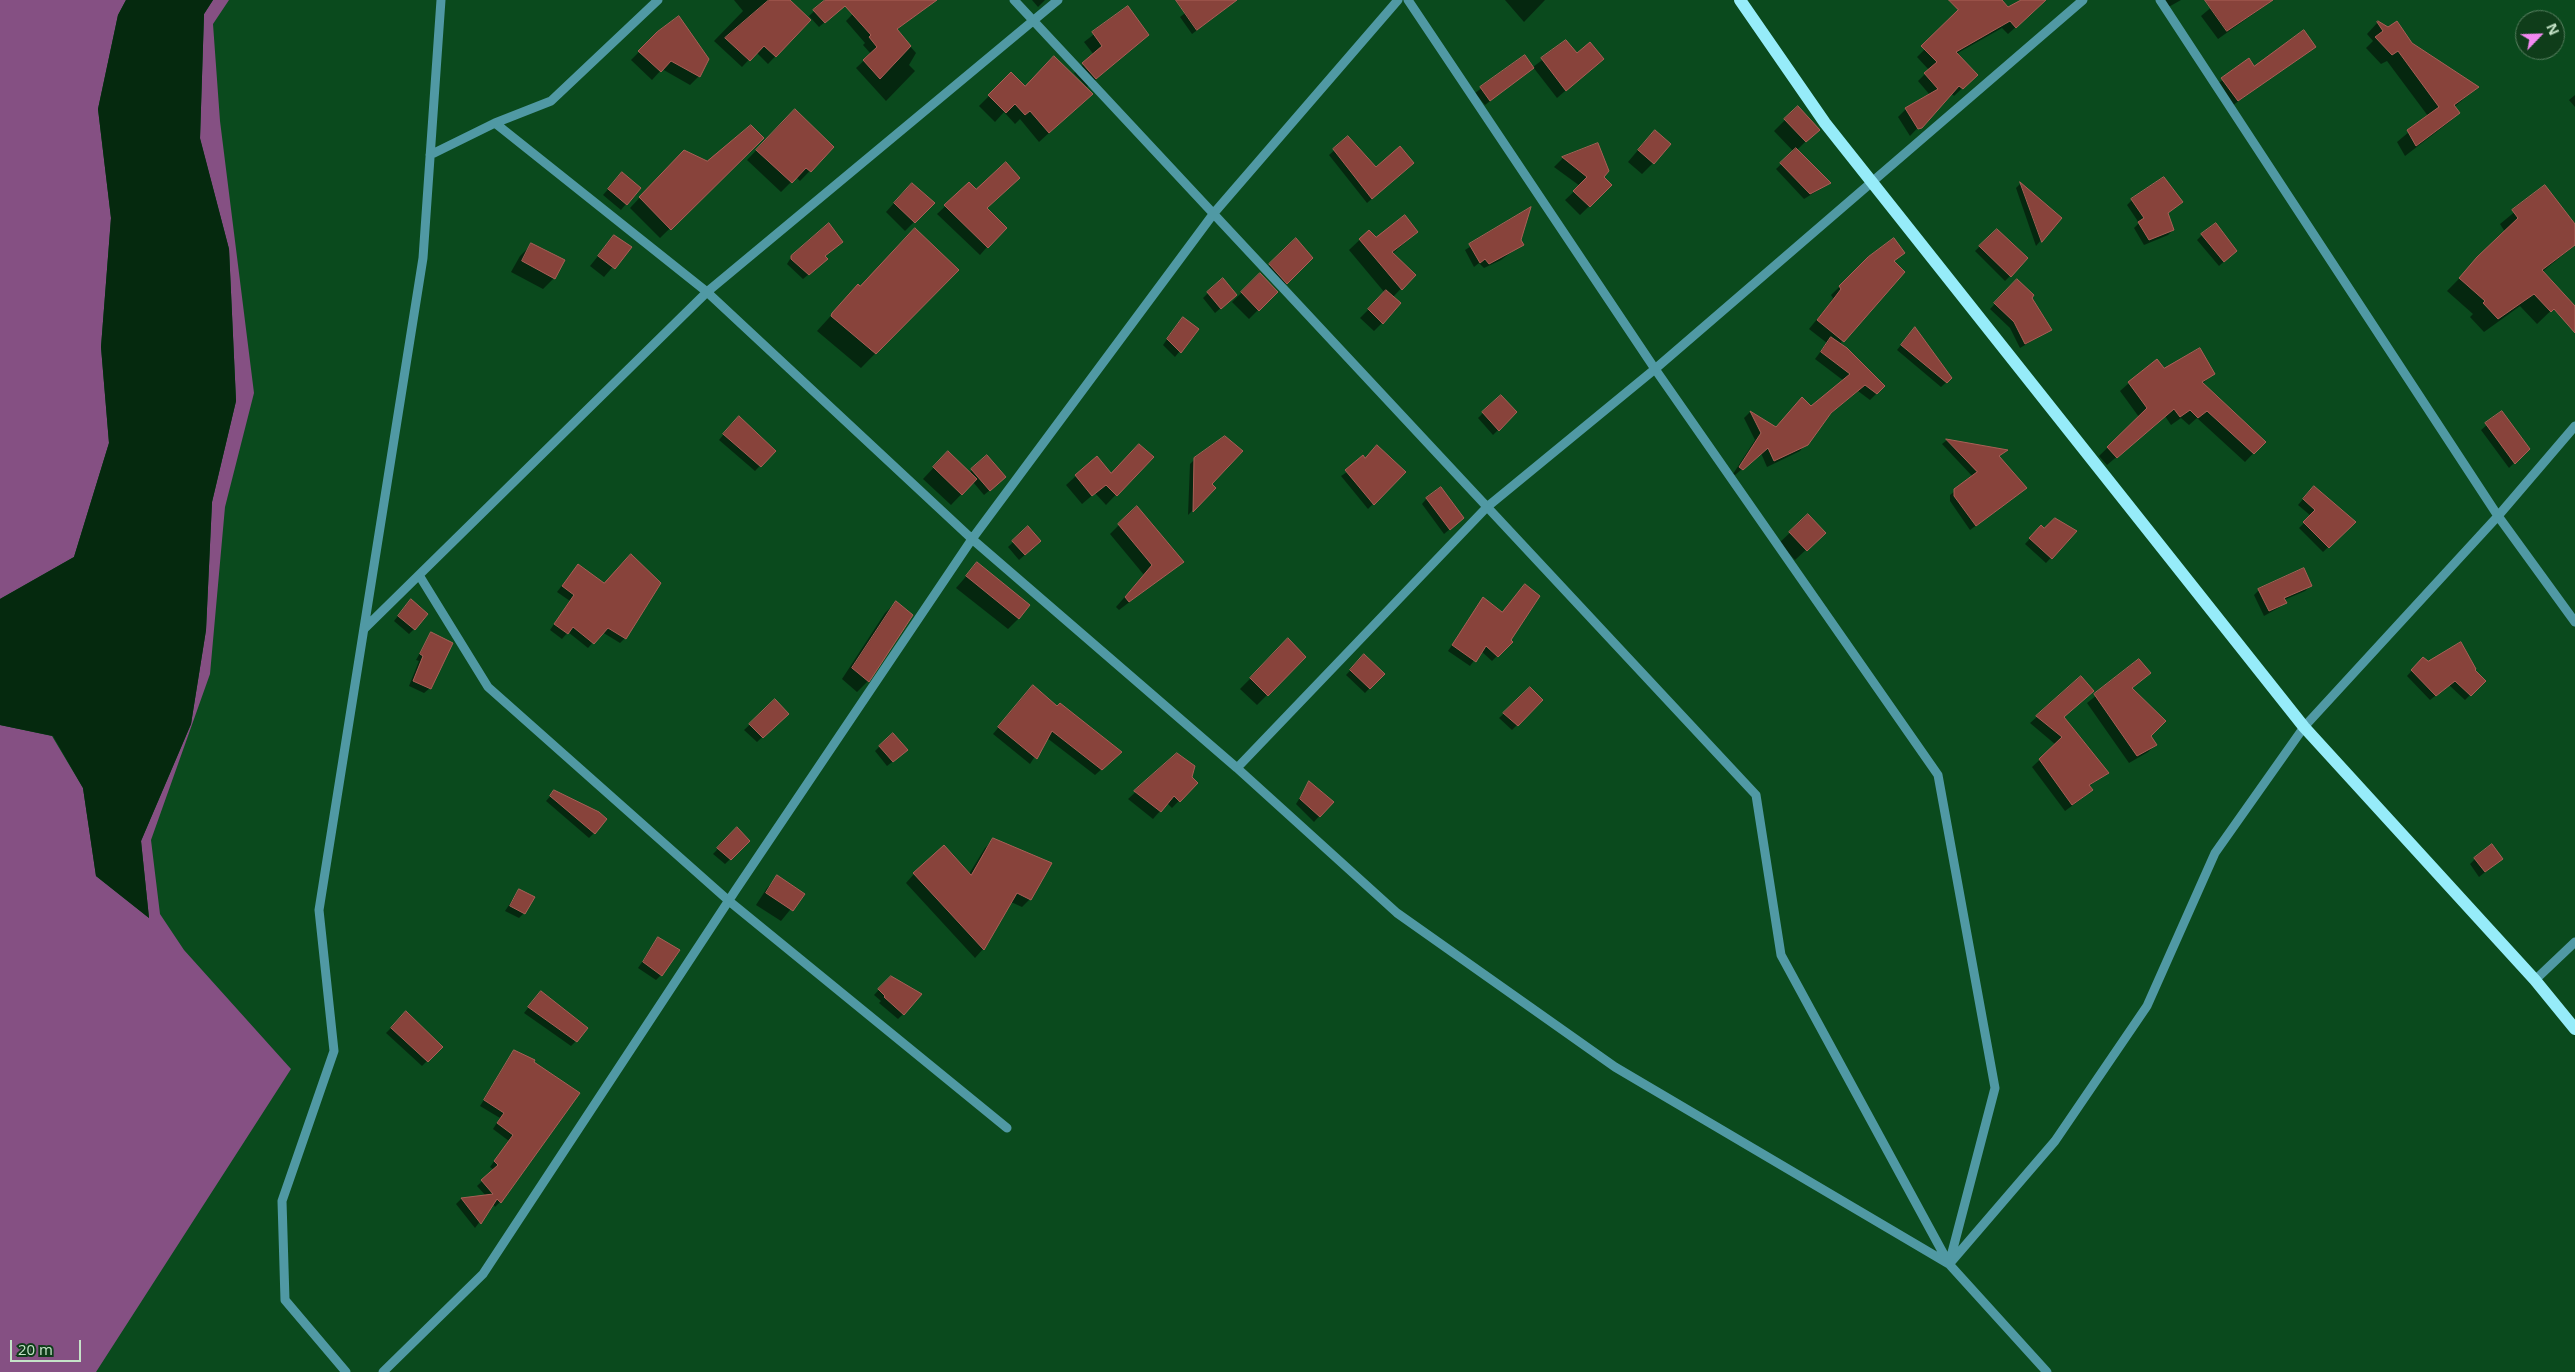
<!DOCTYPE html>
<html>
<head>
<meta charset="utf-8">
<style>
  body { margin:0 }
  #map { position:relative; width:2575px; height:1372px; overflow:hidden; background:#0a4a1d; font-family:"Open Sans",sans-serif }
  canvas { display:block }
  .north { position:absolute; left:2515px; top:10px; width:50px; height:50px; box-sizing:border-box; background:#0f3d1a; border:1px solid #587f60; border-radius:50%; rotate:66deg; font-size:14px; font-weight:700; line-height:20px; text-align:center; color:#c5e3c8 }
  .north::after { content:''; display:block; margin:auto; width:18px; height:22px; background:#f389f1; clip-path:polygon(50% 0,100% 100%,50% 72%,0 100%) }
  .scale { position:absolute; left:10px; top:1340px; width:71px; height:22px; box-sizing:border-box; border:2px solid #c5e3c8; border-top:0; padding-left:6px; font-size:15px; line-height:18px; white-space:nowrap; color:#c5e3c8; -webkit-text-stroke:4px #0f3d1a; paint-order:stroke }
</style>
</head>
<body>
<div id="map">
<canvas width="2575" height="1372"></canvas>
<div class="north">N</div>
<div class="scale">20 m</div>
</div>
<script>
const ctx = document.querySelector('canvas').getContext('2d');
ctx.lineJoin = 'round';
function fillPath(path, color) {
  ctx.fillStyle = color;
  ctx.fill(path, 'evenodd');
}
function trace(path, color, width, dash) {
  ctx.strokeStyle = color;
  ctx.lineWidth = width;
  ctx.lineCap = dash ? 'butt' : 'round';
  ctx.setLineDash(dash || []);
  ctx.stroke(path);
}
fillPath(new Path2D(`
  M 0,0 L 126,0 L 118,15 L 98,109 L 111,218 L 101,347 L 109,443 L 74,557 L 0,599 Z
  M 213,0 L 229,0 L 213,24 L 220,121 L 254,393 L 225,507 L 210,674 L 151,840 L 160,914 L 184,950 L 291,1069 L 96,1372 L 0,1372 L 0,725 L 52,736 L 83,788 L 96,876 L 149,918 L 141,841 L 191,724 L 206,630 L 212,502 L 236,401 L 229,249 L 200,139 L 204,14 Z`), '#855083');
fillPath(new Path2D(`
  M 126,0 L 213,0 L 204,14 L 200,138 L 229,249 L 236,401 L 212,502 L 206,630 L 191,724 L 141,841 L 149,918 L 96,876 L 83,788 L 53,736 L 0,725 L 0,599 L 74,557 L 109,443 L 101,347 L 111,218 L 98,109 L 118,15 Z`), '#05290e');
fillPath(new Path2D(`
  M 734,0 L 788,0 L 810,20 L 768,64 L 756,52 L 742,67 L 714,41 L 743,11 Z
  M 826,0 L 850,0 L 819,27 L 809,16 Z
  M 866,0 L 917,0 L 923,9 L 896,30 L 916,53 L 909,65 L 915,71 L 886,101 L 856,68 L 871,54 L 863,45 L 865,43 L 846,21 Z
  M 1032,0 L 1045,0 L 1038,7 Z
  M 1202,0 L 1237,0 L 1192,34 L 1180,17 Z
  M 1505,0 L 1545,0 L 1524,22 Z
  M 2024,0 L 2046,0 L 2008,34 L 2002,28 L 1956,54 L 1976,75 L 1954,96 L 1951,93 L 1910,136 L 1898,117 L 1906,109 L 1930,95 L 1918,81 L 1929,70 L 1917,57 L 1924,50 L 2006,5 L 2008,9 Z
  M 2160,0 L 2181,0 L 2165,9 Z
  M 2220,0 L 2273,0 L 2218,39 L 2201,16 Z
  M 1128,8 L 1139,43 L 1087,87 L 1074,73 L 1094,55 L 1084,42 Z
  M 2378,22 L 2477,88 L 2454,107 L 2459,113 L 2448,123 L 2405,156 L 2397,142 L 2428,116 L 2387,61 L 2381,64 L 2366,48 L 2373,41 L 2367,34 Z
  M 658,33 L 699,76 L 690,85 L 662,69 L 652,80 L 631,60 Z
  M 1566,42 L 1576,55 L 1594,66 L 1557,98 L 1533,67 L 1485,105 L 1475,93 L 1524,56 L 1533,67 Z
  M 2314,47 L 2229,108 L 2214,87 L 2248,59 L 2254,67 Z
  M 1011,74 L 1024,87 L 1082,103 L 1039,142 L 1020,119 L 1015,124 L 1004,112 L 995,122 L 979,106 Z
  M 2575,95 L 2575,107 L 2569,100 Z
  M 785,120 L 833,147 L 800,181 L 796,177 L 781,192 L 747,160 Z
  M 1785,120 L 1807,140 L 1797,150 L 1830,183 L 1804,199 L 1776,169 L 1794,152 L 1774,131 Z
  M 762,138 L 660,238 L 630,208 L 674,161 L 707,162 Z
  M 1348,138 L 1376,169 L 1407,168 L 1367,203 L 1329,155 Z
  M 1644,143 L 1653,163 L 1642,174 L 1628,162 Z
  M 1598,145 L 1602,177 L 1611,185 L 1580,215 L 1565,200 L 1580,186 L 1554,167 L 1563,158 Z
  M 617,179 L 639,188 L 621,210 L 603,195 Z
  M 969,184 L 985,208 L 987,247 L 980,255 L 937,214 Z
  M 2020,184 L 2060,218 L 2036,246 L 2016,188 Z
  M 2545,187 L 2575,226 L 2575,245 L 2542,272 L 2565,297 L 2537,324 L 2520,306 L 2484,332 L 2470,317 L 2473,314 L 2447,291 L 2505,232 L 2500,224 Z
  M 903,193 L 933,203 L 905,231 L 886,212 Z
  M 2132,200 L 2167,214 L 2173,230 L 2168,235 L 2144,245 L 2134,228 L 2139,223 L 2127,205 Z
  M 1529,210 L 1519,240 L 1522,244 L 1501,260 L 1484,268 L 1479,263 L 1474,267 L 1465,250 Z
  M 1997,230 L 2010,276 L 2005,281 L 1975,251 Z
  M 1369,231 L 1376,239 L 1417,232 L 1392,254 L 1414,275 L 1392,298 L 1382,323 L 1374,331 L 1360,318 L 1385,293 L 1349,250 Z
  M 2202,235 L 2235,251 L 2219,266 L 2197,240 Z
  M 614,236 L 630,247 L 604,277 L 590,266 Z
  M 1296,240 L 1312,258 L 1281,288 L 1265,270 Z
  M 841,242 L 824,257 L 821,264 L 803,279 L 787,264 L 792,256 Z
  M 531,245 L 554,278 L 543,289 L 511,272 L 520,256 Z
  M 1903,253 L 1893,262 L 1840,344 L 1877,393 L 1870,400 L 1858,391 L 1828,416 L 1800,451 L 1767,467 L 1761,453 L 1735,475 L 1733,474 L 1755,440 L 1744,418 L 1750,412 L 1776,428 L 1811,407 L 1844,381 L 1815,359 L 1827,343 L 1809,329 L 1827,307 L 1833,298 L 1831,295 L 1869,258 Z
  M 957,270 L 861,368 L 817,331 L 858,286 L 860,288 Z
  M 1260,275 L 1276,292 L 1249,319 L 1232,302 Z
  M 2017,281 L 2050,330 L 2020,348 L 2010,328 L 1990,309 Z
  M 1208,293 L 1230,300 L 1215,313 L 1203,298 Z
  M 1178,324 L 1197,329 L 1175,357 L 1163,345 Z
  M 1910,334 L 1951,378 L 1941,387 L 1897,350 Z
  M 2164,370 L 2213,374 L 2202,384 L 2264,442 L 2245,462 L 2197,418 L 2189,425 L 2181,418 L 2171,425 L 2165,416 L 2107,465 L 2099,456 L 2139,417 L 2120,391 L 2129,383 Z
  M 1516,412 L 1493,435 L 1478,418 L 1483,413 Z
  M 2501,413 L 2528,449 L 2509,468 L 2481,430 Z
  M 734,422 L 774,451 L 755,471 L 719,440 Z
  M 1947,440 L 2005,451 L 1998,457 L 2020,493 L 1970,530 L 1950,501 L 1950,495 L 1973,477 L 1942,444 Z
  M 987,457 L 999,482 L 984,495 L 973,482 L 951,505 L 923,479 L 937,464 L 969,473 Z
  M 1152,457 L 1106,505 L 1095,493 L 1082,504 L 1066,485 L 1096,458 L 1111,475 Z
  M 1195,459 L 1215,488 L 1188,515 L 1190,464 Z
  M 1365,460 L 1404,472 L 1368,509 L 1341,476 Z
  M 2309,492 L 2355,522 L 2323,552 L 2299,528 L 2311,516 L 2298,505 Z
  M 1427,498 L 1457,523 L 1444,534 L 1422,504 Z
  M 1137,507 L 1182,562 L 1119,610 L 1116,607 L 1144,575 L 1110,534 Z
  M 1808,516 L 1824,533 L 1795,560 L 1779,543 Z
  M 1028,528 L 1035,546 L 1019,560 L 1008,547 Z
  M 2044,529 L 2075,532 L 2046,563 L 2025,544 L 2036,532 Z
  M 977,564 L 1019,618 L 1008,629 L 956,588 Z
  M 573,571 L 625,638 L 620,643 L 602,632 L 588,648 L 568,632 L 562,639 L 550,630 L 570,601 L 557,592 Z
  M 2310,586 L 2305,591 L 2284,600 L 2285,602 L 2280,607 L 2264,616 L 2254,595 L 2259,590 Z
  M 1484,598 L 1511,642 L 1492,661 L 1481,651 L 1470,666 L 1448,651 Z
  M 896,602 L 868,681 L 857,692 L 842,679 L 885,613 Z
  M 406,606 L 414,629 L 409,634 L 394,621 Z
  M 431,634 L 430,688 L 424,693 L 409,686 L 419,661 L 416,660 Z
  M 1288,640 L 1305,657 L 1257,705 L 1240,689 Z
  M 1364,656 L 1383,674 L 1365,693 L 1346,675 Z
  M 2139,661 L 2141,681 L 2131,689 L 2155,745 L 2148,752 L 2129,763 L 2087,703 Z
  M 2428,663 L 2473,670 L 2484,681 L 2465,700 L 2449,685 L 2430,700 L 2407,676 L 2418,664 Z
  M 2081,678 L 2063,718 L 2108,773 L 2089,786 L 2091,790 L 2084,797 L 2065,811 L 2032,767 L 2056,745 L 2030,723 Z
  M 1530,689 L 1542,700 L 1512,730 L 1499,718 Z
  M 1027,693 L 1114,758 L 1095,775 L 1047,738 L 1030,764 L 993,734 Z
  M 775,701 L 787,714 L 757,742 L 744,730 Z
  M 880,746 L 901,755 L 887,766 L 875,751 Z
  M 1177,754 L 1196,783 L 1172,808 L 1167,803 L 1153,819 L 1128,799 Z
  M 1309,783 L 1332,802 L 1314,822 L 1296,804 Z
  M 555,791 L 594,833 L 589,838 L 546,801 Z
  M 737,829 L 749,841 L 725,864 L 713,854 Z
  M 994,839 L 1030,899 L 1022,907 L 1011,902 L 983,949 L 975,958 L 906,883 L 914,874 L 969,874 L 985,848 Z
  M 2475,859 L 2501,859 L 2479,877 L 2470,864 Z
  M 778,877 L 803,894 L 781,921 L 756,905 L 767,888 Z
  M 519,890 L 524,913 L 519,918 L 505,911 Z
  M 658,939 L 661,975 L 656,980 L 638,968 Z
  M 891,977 L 903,1014 L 898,1019 L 879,1003 L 881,1001 L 874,995 Z
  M 536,998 L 576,1041 L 571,1046 L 524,1013 Z
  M 406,1013 L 441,1047 L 422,1066 L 386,1033 Z
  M 515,1052 L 578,1094 L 500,1202 L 495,1207 L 493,1204 L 475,1228 L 456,1204 L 461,1199 L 486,1196 L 477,1186 L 494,1170 L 490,1167 L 509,1141 L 493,1129 L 500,1118 L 480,1106 Z`), '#0007');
const building = new Path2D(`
  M 769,0 L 790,0 L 811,20 L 776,57 L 764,46 L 750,61 L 725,38 Z
  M 825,0 L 937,0 L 897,29 L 911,46 L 880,79 L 863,60 L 877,47 L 869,37 L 871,35 L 845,6 L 825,23 L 813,10 Z
  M 1176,0 L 1237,0 L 1197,30 Z
  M 1949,0 L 2002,0 L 2008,7 L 2021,0 L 2046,0 L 2016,28 L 2010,21 L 1956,52 L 1978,75 L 1963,89 L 1959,86 L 1922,128 L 1918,129 L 1905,108 L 1938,89 L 1924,73 L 1937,62 L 1921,46 L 1958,10 Z
  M 2205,0 L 2273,0 L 2227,31 Z
  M 1128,6 L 1149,35 L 1096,79 L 1082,63 L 1102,46 L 1092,32 Z
  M 679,16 L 709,59 L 700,77 L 671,61 L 661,72 L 638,51 L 657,32 Z
  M 2378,21 L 2388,27 L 2397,21 L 2412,43 L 2479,87 L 2454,105 L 2460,113 L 2416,146 L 2407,130 L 2439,107 L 2398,51 L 2392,55 L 2375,37 L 2383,31 L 2377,22 Z
  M 2304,30 L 2316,47 L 2238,101 L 2221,78 L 2249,58 L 2254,66 Z
  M 1566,40 L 1577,53 L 1590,42 L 1604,59 L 1566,91 L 1541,58 Z
  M 1525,55 L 1534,68 L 1490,101 L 1480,87 Z
  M 1054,56 L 1093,94 L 1049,133 L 1030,111 L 1025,115 L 1015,104 L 1006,113 L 988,95 L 1011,72 L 1025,86 Z
  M 1798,106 L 1820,130 L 1806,142 L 1784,119 Z
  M 795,109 L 834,147 L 811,172 L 806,168 L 792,183 L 756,150 Z
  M 751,125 L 764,138 L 671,230 L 639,197 L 684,150 L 707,161 Z
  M 1655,130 L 1671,144 L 1654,164 L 1638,150 Z
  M 1348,136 L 1376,167 L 1400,146 L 1414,163 L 1372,199 L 1333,149 Z
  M 1598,143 L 1609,171 L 1604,177 L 1612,185 L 1590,207 L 1573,191 L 1587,177 L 1562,157 Z
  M 1796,148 L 1831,183 L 1810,194 L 1780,163 Z
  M 1006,162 L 1020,178 L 987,208 L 1007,228 L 988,248 L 944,205 L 969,182 L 976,189 Z
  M 622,172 L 641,188 L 627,205 L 608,189 Z
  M 2164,177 L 2183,202 L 2168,213 L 2174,230 L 2149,240 L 2138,222 L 2144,218 L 2131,199 Z
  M 2020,182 L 2062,218 L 2042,242 Z
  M 912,183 L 935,203 L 915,223 L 894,203 Z
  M 2545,185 L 2575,224 L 2575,245 L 2542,270 L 2575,306 L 2575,333 L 2554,309 L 2551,312 L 2534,294 L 2498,319 L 2483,303 L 2485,301 L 2459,278 L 2477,257 L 2518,218 L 2512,210 Z
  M 1531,207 L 1521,240 L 1524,245 L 1489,264 L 1485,259 L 1480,263 L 1469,244 Z
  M 1405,215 L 1418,232 L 1392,252 L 1416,275 L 1402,290 L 1359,239 L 1369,230 L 1376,237 Z
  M 829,223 L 843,242 L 825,256 L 828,259 L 809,275 L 791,259 L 791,256 Z
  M 2216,223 L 2237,251 L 2224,262 L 2201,234 Z
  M 915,228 L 959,270 L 876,354 L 831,316 L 832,313 L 858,284 L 860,286 Z
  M 1997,229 L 2028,258 L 2011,277 L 1979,246 Z
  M 614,235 L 632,247 L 615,269 L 598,256 Z
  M 1296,238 L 1313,258 L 1287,284 L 1269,264 Z
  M 1894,238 L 1905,253 L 1894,261 L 1905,272 L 1844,342 L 1817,320 L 1835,297 L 1841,289 L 1839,286 L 1868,257 Z
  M 531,243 L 565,260 L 555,279 L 522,261 Z
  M 1260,273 L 1278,292 L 1259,311 L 1241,292 Z
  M 1223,278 L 1237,295 L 1221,309 L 1207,292 Z
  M 2017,279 L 2034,295 L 2032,298 L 2052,330 L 2025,344 L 2014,322 L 1994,303 Z
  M 1386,290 L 1401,303 L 1383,324 L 1368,309 Z
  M 1183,317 L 1199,329 L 1181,353 L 1167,339 Z
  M 1915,327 L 1952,378 L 1947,383 L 1901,345 Z
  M 1831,337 L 1847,348 L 1885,386 L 1877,394 L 1865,385 L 1831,413 L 1808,445 L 1774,461 L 1768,448 L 1743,470 L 1739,467 L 1761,433 L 1750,411 L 1776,427 L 1802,397 L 1811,406 L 1850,374 L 1821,352 Z
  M 2200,348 L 2215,374 L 2202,382 L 2266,442 L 2254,454 L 2207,411 L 2198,418 L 2190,410 L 2180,417 L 2174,409 L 2117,458 L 2107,447 L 2147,408 L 2128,382 L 2157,359 L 2164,368 Z
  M 1501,395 L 1517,412 L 1499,431 L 1482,412 Z
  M 2502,411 L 2530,449 L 2515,464 L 2485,423 Z
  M 739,416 L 776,451 L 761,467 L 723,434 Z
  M 1225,436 L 1243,451 L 1212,484 L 1216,488 L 1193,512 L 1194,458 Z
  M 1946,439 L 2008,450 L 1999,456 L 2027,488 L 1976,526 L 1954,496 L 1954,489 L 1977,472 Z
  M 1139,444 L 1154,457 L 1117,496 L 1106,485 L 1092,496 L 1075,475 L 1097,456 L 1111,473 Z
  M 1377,445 L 1406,472 L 1374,505 L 1345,470 L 1363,455 L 1365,458 Z
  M 948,451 L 977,479 L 962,495 L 933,467 Z
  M 987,455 L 1006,477 L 990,491 L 971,469 Z
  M 2314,486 L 2356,522 L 2329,548 L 2303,522 L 2315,510 L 2303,499 Z
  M 1441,487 L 1464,518 L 1450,530 L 1426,498 Z
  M 1137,506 L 1184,562 L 1129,602 L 1125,597 L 1152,565 L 1118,524 Z
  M 1808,514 L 1826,533 L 1807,551 L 1789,532 Z
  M 2055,518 L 2077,531 L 2052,559 L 2029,538 L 2041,525 L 2044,528 Z
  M 1028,526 L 1041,541 L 1025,555 L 1012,541 Z
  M 631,554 L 661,583 L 626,639 L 608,628 L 594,644 L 573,627 L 568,634 L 554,624 L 574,595 L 562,586 L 578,564 L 604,583 Z
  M 977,562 L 1030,605 L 1019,619 L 966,576 Z
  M 2304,568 L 2312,586 L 2284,598 L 2287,603 L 2269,611 L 2258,589 Z
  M 1525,584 L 1540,596 L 1511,640 L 1513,642 L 1498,657 L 1486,646 L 1476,662 L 1452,645 L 1483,597 L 1502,612 Z
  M 411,599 L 428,614 L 415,630 L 398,616 Z
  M 896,601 L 913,615 L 869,682 L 852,668 Z
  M 431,632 L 453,643 L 431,689 L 413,681 L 423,656 L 420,654 Z
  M 1288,638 L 1306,657 L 1268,696 L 1250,678 Z
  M 2461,642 L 2476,669 L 2475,670 L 2486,681 L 2471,696 L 2455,681 L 2436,696 L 2411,670 L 2423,657 L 2428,661 Z
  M 1364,654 L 1385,674 L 1370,689 L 1350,670 Z
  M 2139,659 L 2151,673 L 2132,688 L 2166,721 L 2151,736 L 2157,745 L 2137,756 L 2094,694 Z
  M 2081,676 L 2094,691 L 2064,717 L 2109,773 L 2089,785 L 2093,790 L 2072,805 L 2039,759 L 2062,737 L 2036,716 Z
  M 1033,685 L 1057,706 L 1060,703 L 1122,752 L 1102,770 L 1052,731 L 1037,759 L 998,727 Z
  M 1530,687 L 1543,700 L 1518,726 L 1503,713 Z
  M 775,699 L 789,714 L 763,738 L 749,724 Z
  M 893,733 L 908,750 L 893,762 L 879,746 Z
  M 1177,753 L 1195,766 L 1192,777 L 1198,783 L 1180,802 L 1174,796 L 1161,812 L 1134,791 Z
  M 1309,781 L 1334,802 L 1320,817 L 1300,799 Z
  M 554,790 L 599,812 L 607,819 L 595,834 L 550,796 Z
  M 737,827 L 750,841 L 731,860 L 717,848 Z
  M 993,838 L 1052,863 L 1031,900 L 1017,893 L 984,950 L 913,873 L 944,845 L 971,875 Z
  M 2492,844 L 2503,859 L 2485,872 L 2474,858 Z
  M 777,875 L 805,894 L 793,911 L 766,893 Z
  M 519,889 L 535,897 L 525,914 L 510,906 Z
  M 658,937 L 680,950 L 662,976 L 643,962 Z
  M 891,976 L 922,994 L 904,1015 L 884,997 L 885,996 L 878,989 Z
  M 541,991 L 588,1028 L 577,1042 L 528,1007 Z
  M 406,1011 L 443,1047 L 428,1062 L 391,1028 Z
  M 514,1050 L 535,1060 L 534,1062 L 580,1093 L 501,1203 L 497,1199 L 481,1224 L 461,1198 L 493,1194 L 481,1180 L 498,1165 L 494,1161 L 513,1135 L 497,1123 L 504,1113 L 484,1100 Z`);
fillPath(building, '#88433b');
trace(building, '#a96057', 1);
trace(new Path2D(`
  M 1014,0 L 1756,795 L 1781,955 L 1949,1264 L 2047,1372
  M 1408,0 L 1655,369 L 1938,775 L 1995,1088 L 1949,1264
  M 2160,0 L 2498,516 L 2575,622
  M 495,123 L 707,292 L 972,539 L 1237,768 L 1397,913 L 1615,1067 L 1949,1264
  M 430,155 L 495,123 L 551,101 L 658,0
  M 419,575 L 488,687 L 729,901 L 1007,1128
  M 364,629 L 707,292 L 1058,0
  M 1237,768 L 1487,507 L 1655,369 L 2083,0
  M 2535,980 L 2575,942
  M 1951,1262 L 2055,1141 L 2147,1006 L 2215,853 L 2304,727 L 2498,516 L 2575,426
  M 346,1372 L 285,1300 L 282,1201 L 334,1051 L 319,910 L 423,258 L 441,0
  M 383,1372 L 483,1274 L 735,891 L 972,539 L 1214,213 L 1398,0`), '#5099a4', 9);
trace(new Path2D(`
  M 1740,0 L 1825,123 L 2304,727 L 2535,980 L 2575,1029`), '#96ecf9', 12);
</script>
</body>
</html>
